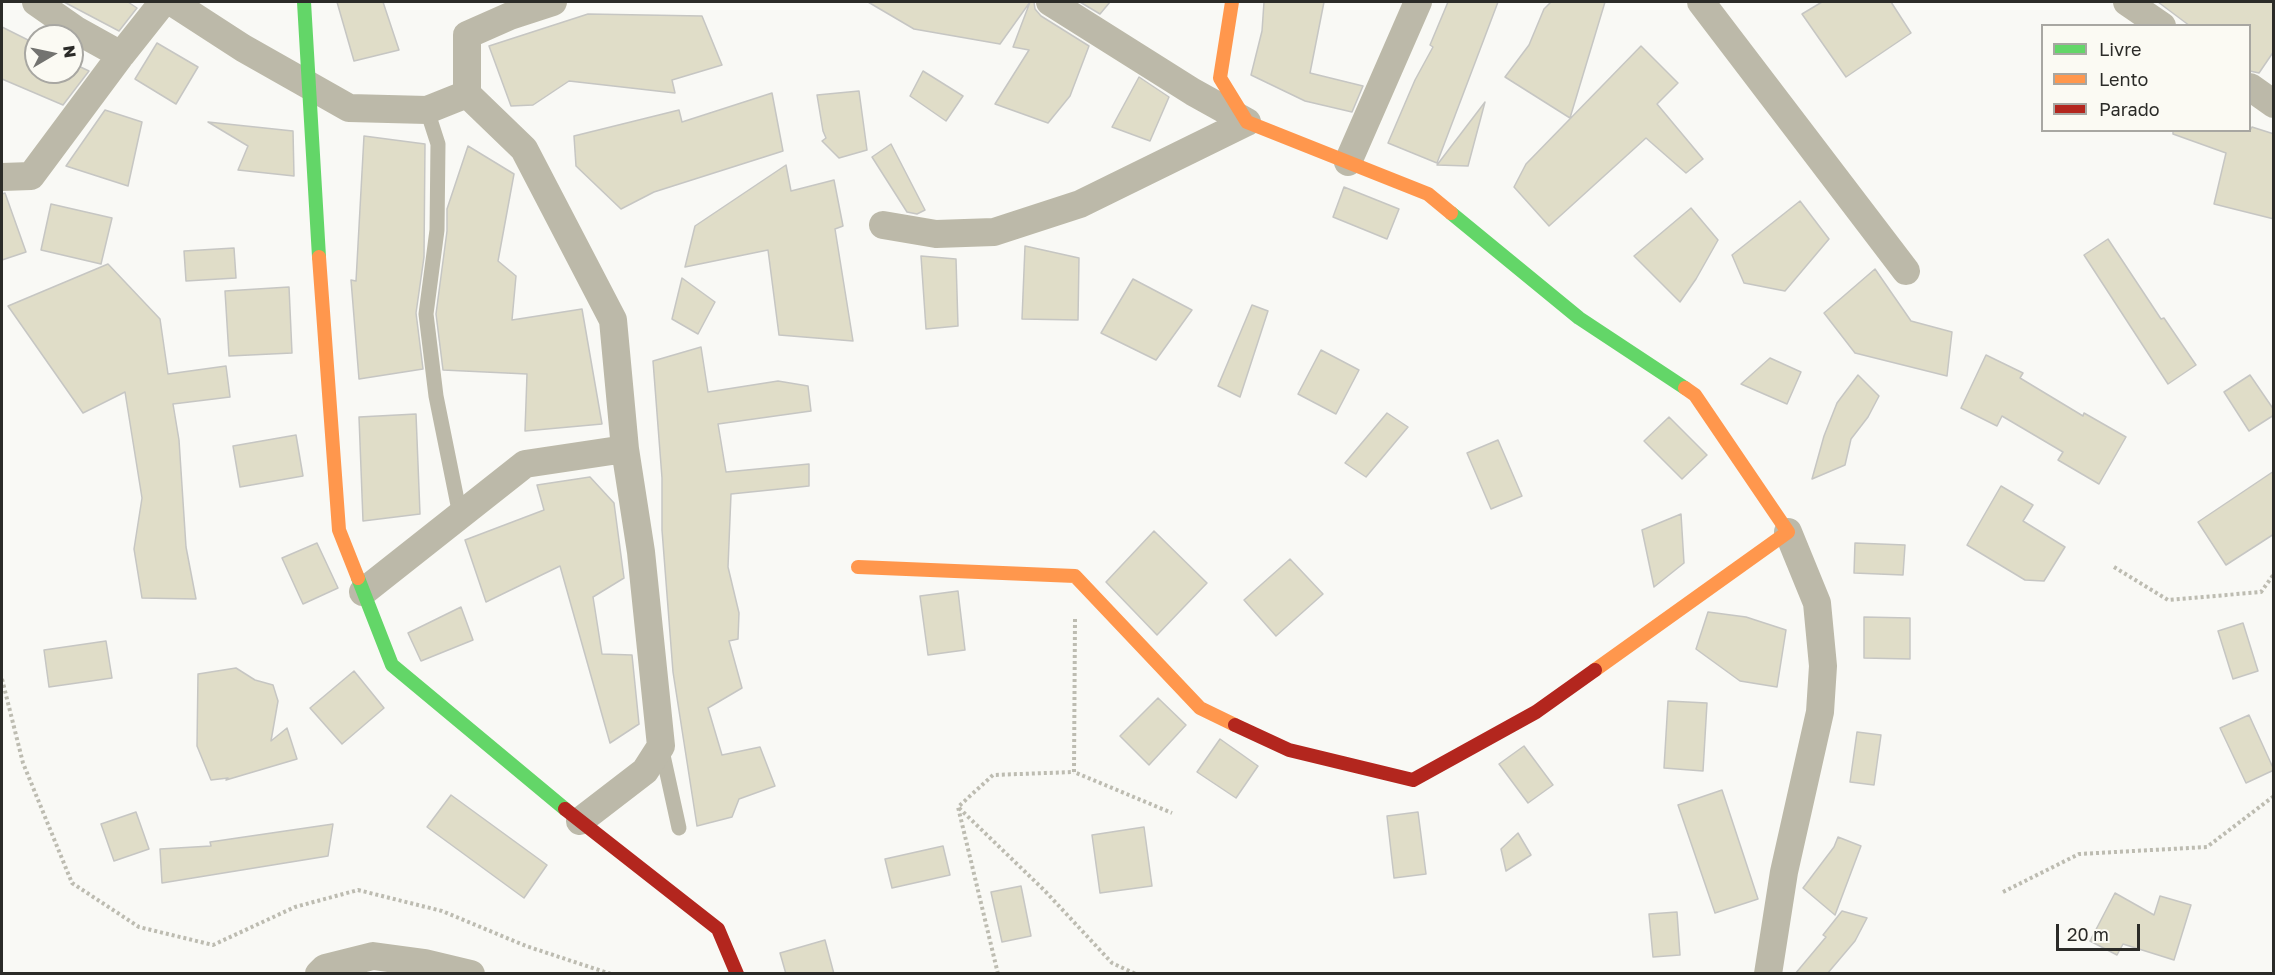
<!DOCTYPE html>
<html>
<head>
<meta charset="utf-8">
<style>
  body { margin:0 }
  #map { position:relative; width:2275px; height:975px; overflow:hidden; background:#f9f9f5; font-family:"Golos Text",sans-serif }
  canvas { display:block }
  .frame { position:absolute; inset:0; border:3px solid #2b2b28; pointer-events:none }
  .legend { position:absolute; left:2041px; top:24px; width:210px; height:108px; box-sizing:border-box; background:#fbfaf3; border:2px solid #a8a7a2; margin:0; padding:8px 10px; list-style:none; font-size:18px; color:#2b2b28 }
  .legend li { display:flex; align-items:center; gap:12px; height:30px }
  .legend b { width:30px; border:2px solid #a8a7a2 }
  .north { position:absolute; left:24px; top:24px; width:60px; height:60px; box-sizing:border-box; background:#fbfaf3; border:2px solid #a8a7a2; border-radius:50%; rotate:81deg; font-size:16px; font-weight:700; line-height:24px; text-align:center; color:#2b2b28 }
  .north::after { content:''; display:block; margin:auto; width:21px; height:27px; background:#737370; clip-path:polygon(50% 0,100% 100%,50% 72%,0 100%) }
  .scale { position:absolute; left:2056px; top:924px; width:84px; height:27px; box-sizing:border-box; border:3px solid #2b2b28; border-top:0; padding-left:8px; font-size:18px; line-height:21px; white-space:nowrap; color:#2b2b28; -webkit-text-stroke:4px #fbfaf3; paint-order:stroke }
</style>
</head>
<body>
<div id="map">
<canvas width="2275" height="975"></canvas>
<div class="frame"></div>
<ul class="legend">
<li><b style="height:8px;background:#63d668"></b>Livre</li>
<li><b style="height:8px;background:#ff974d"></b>Lento</li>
<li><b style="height:8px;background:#b3261e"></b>Parado</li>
</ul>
<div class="north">N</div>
<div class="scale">20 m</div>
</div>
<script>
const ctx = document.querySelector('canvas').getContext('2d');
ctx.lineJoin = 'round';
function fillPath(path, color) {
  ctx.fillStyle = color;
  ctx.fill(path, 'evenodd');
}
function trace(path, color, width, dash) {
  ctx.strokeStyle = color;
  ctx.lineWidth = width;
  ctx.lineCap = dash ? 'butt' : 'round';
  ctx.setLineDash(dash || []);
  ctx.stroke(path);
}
const building = new Path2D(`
  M 64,2 L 128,2 L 137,8 L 119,31 Z
  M 337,2 L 383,2 L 399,50 L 354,61 Z
  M 868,2 L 1034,2 L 1035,9 L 1041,16 L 1089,46 L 1070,96 L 1048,123 L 995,104 L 1029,50 L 1013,47 L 1030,2 L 1000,44 L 914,29 Z
  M 1080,2 L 1110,2 L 1100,14 Z
  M 1264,2 L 1324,2 L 1310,73 L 1363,86 L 1352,112 L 1305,101 L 1251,75 L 1262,31 Z
  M 1448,2 L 1498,2 L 1437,163 L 1388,143 L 1415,80 L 1433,47 L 1430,45 Z
  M 1551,2 L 1605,2 L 1570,118 L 1505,77 L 1529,45 L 1544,9 Z
  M 1822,2 L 1891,2 L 1911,33 L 1846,77 L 1802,14 Z
  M 2158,2 L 2274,2 L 2274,51 L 2259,73 L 2250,71 L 2250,26 L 2190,26 Z
  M 588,14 L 702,16 L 722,65 L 672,80 L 675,93 L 569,81 L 533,105 L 511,106 L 489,46 Z
  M 2,27 L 36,44 L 36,72 L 72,72 L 72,63 L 89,71 L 63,105 L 2,79 Z
  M 157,43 L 198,67 L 176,104 L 135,79 Z
  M 1641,46 L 1678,83 L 1657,104 L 1703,159 L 1686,173 L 1646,138 L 1549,226 L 1514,187 L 1526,164 Z
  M 923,71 L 963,96 L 946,121 L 910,96 Z
  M 1139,77 L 1169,97 L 1150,141 L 1112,127 Z
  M 859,91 L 867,150 L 839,158 L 822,141 L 826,138 L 823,131 L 817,95 Z
  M 772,93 L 783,151 L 654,192 L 621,209 L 576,166 L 574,136 L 679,110 L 682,122 Z
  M 1485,102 L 1468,166 L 1437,165 Z
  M 105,110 L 142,122 L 128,186 L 66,166 Z
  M 208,122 L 293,131 L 294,176 L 238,170 L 248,146 Z
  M 2252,127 L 2274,134 L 2274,219 L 2214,204 L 2226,153 L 2173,134 L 2173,130 L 2250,130 Z
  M 364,136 L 425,144 L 424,257 L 416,313 L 423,369 L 359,379 L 351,280 L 356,281 Z
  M 891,144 L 925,210 L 917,214 L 907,212 L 872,157 Z
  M 468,146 L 514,174 L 498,261 L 516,276 L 512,320 L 582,309 L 602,424 L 525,431 L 527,374 L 443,370 L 436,314 L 447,231 L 447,209 Z
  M 786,165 L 791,191 L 834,180 L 843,226 L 835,229 L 853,341 L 779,335 L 768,250 L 685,267 L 695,226 Z
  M 1344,187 L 1399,209 L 1387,239 L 1333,217 Z
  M 5,193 L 26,252 L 2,260 L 2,194 Z
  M 1800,201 L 1829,239 L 1785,291 L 1744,283 L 1732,255 Z
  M 51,204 L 112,218 L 101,264 L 41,250 Z
  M 1691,208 L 1718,240 L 1696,279 L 1680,302 L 1634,256 Z
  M 2108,239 L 2161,319 L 2164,318 L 2196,365 L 2168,384 L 2084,255 Z
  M 1025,246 L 1079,258 L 1078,320 L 1022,319 Z
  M 234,248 L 236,278 L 186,281 L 184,251 Z
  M 921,256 L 956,259 L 958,326 L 926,329 Z
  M 108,264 L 160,319 L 168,374 L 226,366 L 230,397 L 173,404 L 179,440 L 186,547 L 196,599 L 142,598 L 134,549 L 142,498 L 125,392 L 83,413 L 8,306 Z
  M 1875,269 L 1911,321 L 1952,332 L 1947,376 L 1855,353 L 1824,313 Z
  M 682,278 L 715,302 L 698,334 L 672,319 Z
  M 1133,279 L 1192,310 L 1156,360 L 1101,333 Z
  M 289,287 L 292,353 L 229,356 L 225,291 Z
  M 1252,305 L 1268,311 L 1240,397 L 1218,386 Z
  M 701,347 L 708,392 L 778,381 L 808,386 L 811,411 L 718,424 L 726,472 L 809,464 L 809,486 L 731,494 L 728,567 L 739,613 L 738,639 L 729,641 L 742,688 L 708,708 L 722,755 L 760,747 L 775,786 L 739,799 L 732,817 L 697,826 L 673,672 L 662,530 L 662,478 L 653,361 Z
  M 1321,350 L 1359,370 L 1336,414 L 1298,394 Z
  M 1986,355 L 2023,373 L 2020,378 L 2083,416 L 2084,413 L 2126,437 L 2099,484 L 2058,460 L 2063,452 L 2002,416 L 1997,426 L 1961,408 Z
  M 1770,358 L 1801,372 L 1787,404 L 1741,384 Z
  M 1858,375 L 1879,396 L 1868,417 L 1851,439 L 1845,465 L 1812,479 L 1824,436 L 1837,403 Z
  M 2250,375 L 2274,410 L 2274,415 L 2249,431 L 2224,392 Z
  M 1387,413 L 1408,427 L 1366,477 L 1345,463 Z
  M 416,414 L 420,514 L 363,521 L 359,417 Z
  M 1669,417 L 1707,455 L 1682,479 L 1644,441 Z
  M 296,435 L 303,476 L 240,487 L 233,446 Z
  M 1498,440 L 1522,496 L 1491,509 L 1467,453 Z
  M 2274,471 L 2274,534 L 2226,565 L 2198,522 Z
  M 590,477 L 614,503 L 624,578 L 593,597 L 602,654 L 632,655 L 639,724 L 610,743 L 560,566 L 486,602 L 465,540 L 544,510 L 537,485 Z
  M 2001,486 L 2033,505 L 2023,521 L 2065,547 L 2044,581 L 2025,580 L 1967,545 Z
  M 1681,514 L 1684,563 L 1654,587 L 1642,530 Z
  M 1154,531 L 1207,583 L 1157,635 L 1106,582 Z
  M 317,543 L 338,588 L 303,604 L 282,558 Z
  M 1855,543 L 1905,545 L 1903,575 L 1854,573 Z
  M 1290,559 L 1323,594 L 1276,636 L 1244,600 Z
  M 958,591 L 965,650 L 928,655 L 920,596 Z
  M 461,607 L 473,640 L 421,661 L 408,633 Z
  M 1708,612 L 1746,617 L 1786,630 L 1777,687 L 1740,681 L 1696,649 Z
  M 1864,617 L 1910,618 L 1910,659 L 1864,658 Z
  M 2243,623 L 2258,671 L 2233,679 L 2218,631 Z
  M 106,641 L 112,678 L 49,687 L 44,650 Z
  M 236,668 L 255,680 L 273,685 L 278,701 L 271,741 L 287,728 L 297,759 L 226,780 L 228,778 L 211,780 L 197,746 L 198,674 Z
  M 354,671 L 384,708 L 342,744 L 310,708 Z
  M 1158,698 L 1186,725 L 1149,765 L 1120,736 Z
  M 1668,701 L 1707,703 L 1703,771 L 1664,768 Z
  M 2249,715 L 2274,770 L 2246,783 L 2220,728 Z
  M 1857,732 L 1881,735 L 1874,785 L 1850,782 Z
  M 1220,739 L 1258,766 L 1236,798 L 1197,772 Z
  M 1524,746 L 1553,785 L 1528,803 L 1499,764 Z
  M 1722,790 L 1758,899 L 1715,913 L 1678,805 Z
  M 451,795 L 547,865 L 524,898 L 427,827 Z
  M 136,812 L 149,849 L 114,861 L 101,824 Z
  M 1418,812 L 1426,874 L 1394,878 L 1387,816 Z
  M 333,824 L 328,856 L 162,883 L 160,849 L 211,846 L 210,842 Z
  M 1144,827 L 1152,886 L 1100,893 L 1092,835 Z
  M 1518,833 L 1531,855 L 1506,871 L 1501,849 Z
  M 1838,837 L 1861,846 L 1835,915 L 1803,888 L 1834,847 Z
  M 943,846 L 950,875 L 892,888 L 885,859 Z
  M 1021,886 L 1031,936 L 1002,942 L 991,892 Z
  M 2115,893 L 2154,915 L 2160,896 L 2191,905 L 2174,960 L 2123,944 L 2117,955 L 2090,941 Z
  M 1842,911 L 1867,918 L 1855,941 L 1827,974 L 1795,974 L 1826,937 L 1823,935 Z
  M 1677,912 L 1680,955 L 1653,957 L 1649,914 Z
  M 825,940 L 834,974 L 786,974 L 780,953 Z`);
fillPath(building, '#e0ddc8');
trace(building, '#c6c6c3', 1.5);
trace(new Path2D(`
  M 2114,567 L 2168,600 L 2261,592 L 2274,574
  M 1075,619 L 1074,772 L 1172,813
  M 2,679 L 23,763 L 72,883 L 139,927 L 213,945 L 295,907 L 358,890 L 442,911 L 526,946 L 611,974
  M 959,808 L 1045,891 L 1112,963 L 1136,974
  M 2003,892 L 2079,854 L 2207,847 L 2274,796
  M 998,974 L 958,807 L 993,775 L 1074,772`), '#bdbcb1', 4, [3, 3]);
trace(new Path2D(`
  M 427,110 L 438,144 L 437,230 L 426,314 L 436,396 L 460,515
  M 661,746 L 679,828`), '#bcb9a9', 15);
trace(new Path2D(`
  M 36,2 L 76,30 L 121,55
  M 172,2 L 243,48 L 349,108 L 427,110 L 467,94 L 524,149 L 613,320 L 625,449 L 525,464 L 363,592
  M 1050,2 L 1193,92 L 1247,122
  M 1701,2 L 1906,271
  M 2127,2 L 2162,26
  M 2250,87 L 2274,104
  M 467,94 L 467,35 L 510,16 L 553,2
  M 1348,162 L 1418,2
  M 2,177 L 31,176 L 121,55 L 163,2
  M 883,225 L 936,234 L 994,232 L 1080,204 L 1247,122
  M 580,821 L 645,771 L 661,746 L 641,552 L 625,449
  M 319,974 L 325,968 L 373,956 L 425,963 L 471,974
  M 1768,974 L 1784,872 L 1820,712 L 1823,666 L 1817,603 L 1788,532`), '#bcb9a9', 28);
trace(new Path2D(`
  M 304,2 L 319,257
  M 1451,213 L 1579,318 L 1685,388
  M 358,578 L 392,665 L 565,809`), '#63d668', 14);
trace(new Path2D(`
  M 1232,2 L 1220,78 L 1247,122 L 1428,194 L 1451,213
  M 319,257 L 339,530 L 358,578
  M 858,567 L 1075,576 L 1200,708 L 1235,725
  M 1595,670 L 1788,532 L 1695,395 L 1685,388`), '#ff974d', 14);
trace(new Path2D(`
  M 1235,725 L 1289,750 L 1413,780 L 1536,712 L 1595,670
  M 565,809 L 718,929 L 737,974`), '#b3261e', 14);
</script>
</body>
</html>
